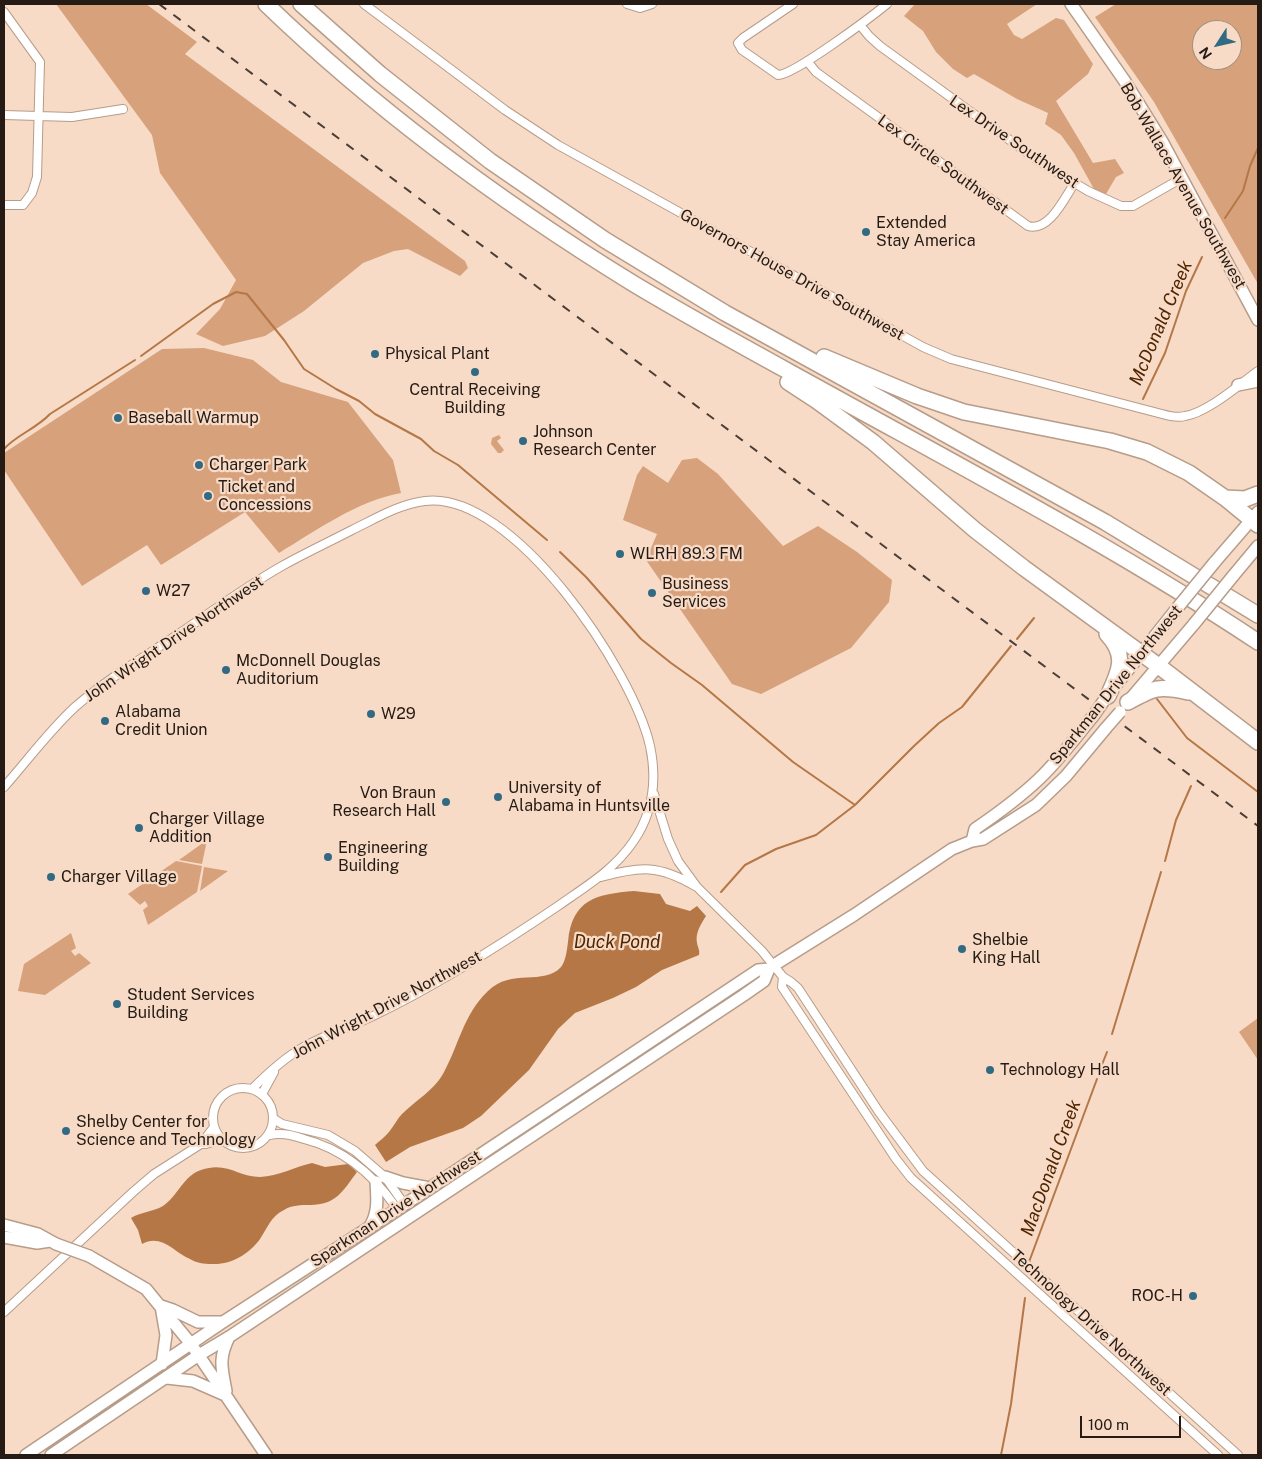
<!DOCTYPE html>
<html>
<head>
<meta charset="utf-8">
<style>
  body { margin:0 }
  #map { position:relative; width:1262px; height:1459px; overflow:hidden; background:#f7dbc7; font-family:"Public Sans",sans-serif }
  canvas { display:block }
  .frame { position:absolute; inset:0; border:5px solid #251b14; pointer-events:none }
  .north { position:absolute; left:1192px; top:20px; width:50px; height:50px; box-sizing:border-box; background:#f7dbc7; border:1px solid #a38e7f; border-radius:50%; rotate:235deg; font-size:14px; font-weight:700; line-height:20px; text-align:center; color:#251b14 }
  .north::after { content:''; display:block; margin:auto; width:18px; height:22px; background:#326a84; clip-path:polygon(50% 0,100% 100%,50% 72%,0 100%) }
  .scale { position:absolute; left:1080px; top:1416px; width:101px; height:22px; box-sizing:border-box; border:2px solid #251b14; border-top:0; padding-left:6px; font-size:15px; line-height:18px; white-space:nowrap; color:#251b14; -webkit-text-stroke:4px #f7dbc7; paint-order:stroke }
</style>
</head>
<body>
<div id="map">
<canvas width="1262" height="1459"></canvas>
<div class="frame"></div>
<div class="north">N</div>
<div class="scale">100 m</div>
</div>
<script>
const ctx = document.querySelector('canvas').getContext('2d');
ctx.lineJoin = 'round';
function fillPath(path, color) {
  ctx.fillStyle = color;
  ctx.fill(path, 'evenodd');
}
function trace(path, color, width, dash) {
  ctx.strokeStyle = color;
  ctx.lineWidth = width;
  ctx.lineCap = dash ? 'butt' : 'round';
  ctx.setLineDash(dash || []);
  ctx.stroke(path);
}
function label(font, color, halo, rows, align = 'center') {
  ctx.font = font + ' "Public Sans",sans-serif';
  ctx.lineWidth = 4.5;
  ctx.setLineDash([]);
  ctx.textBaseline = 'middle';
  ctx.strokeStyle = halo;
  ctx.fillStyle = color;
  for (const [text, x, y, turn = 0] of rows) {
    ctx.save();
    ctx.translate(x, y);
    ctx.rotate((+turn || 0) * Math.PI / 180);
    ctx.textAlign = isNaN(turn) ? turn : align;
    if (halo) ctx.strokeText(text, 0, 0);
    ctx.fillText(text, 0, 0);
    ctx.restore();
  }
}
fillPath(new Path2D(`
  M 56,4 L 146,4 L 197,42 L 185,54 L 465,261 L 468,268 L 460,276 L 408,249 L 394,251 L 363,263 L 304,311 L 265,336 L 223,346 L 196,334 L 220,309 L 236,280 L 160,173 L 152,135 Z
  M 915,4 L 1037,4 L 1007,24 L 1014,35 L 1022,39 L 1056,18 L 1064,20 L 1093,64 L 1088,74 L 1056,101 L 1093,163 L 1115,159 L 1124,173 L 1116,177 L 1106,194 L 1094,189 L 1074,153 L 1061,135 L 1045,124 L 1048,113 L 1017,99 L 974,74 L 967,78 L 953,69 L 936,52 L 923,31 L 904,16 Z
  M 1116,4 L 1258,4 L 1258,284 L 1154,102 L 1095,17 ZM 1202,30 L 1232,30 L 1232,60 L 1202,60 Z
  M 204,348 L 253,360 L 281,382 L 348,402 L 393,460 L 401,493 C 357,501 317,530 279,553 L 245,512 L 161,565 L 147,545 L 82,586 L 4,470 L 4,453 L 162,349 Z
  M 499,435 L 501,438 L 497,441 L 504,450 L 501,453 L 498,453 L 491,444 L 492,438 Z
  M 697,458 L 718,474 L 783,546 L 818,526 L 857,552 L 892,580 L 889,602 L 851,648 L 761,694 L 732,684 L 646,560 L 657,534 L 623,520 L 637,475 L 643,466 L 668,483 L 682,460 Z
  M 207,840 L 202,864 L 179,860 Z
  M 176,861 L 202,866 L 197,892 L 148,925 L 143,910 L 148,906 L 145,901 L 140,905 L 128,894 Z
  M 204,867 L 228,871 L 200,891 Z
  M 71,933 L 76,948 L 71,951 L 75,956 L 79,953 L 91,963 L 45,995 L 18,991 L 24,964 Z
  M 1258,1018 L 1258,1060 L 1239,1032 Z`), '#d6a17b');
fillPath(new Path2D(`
  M 634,891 L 660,894 L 666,904 L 690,911 L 697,906 L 706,916 C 701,924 695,933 697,943 C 698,948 700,950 699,955 L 662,970 L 636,987 L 613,998 L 575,1013 L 558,1029 L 529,1070 L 481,1116 L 463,1128 L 410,1147 L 386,1162 L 375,1145 C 379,1141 385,1137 389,1132 C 394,1126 397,1119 402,1114 C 415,1101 434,1090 443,1074 C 459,1045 463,1015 488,991 C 511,968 544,986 561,967 C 566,961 567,949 568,942 C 572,899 597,894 634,891 Z
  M 312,1163 L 325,1167 L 348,1164 L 357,1172 C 343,1191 336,1205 310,1205 C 301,1205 292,1205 284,1210 C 271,1216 268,1227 260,1239 C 249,1254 231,1265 212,1264 C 204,1264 196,1263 190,1259 C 174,1252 161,1233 142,1244 L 138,1230 L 131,1218 C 140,1212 153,1212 163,1206 C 178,1196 183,1176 201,1170 C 227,1161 238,1177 260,1177 C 279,1176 294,1167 312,1163 Z`), '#b57746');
trace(new Path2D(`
  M 1225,218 L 1243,191 L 1250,166 L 1258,148
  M 141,356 L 213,304 L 236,292 L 247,294 L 284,340 L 304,369 L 336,389 L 359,401 L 375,414 L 421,439 L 434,451 L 458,465 L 547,540
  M 1143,399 L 1165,353 L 1186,291 L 1202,257
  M 4,449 C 16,435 36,429 50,414 L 135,360
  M 560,552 L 586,577 L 641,639 L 671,663 L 702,685 L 793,762 L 855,805
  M 1017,639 L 1034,618
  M 1157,699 L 1187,738 L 1258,792
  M 1165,861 L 1176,820 L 1191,786
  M 721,892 L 745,865 L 776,849 L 816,835 L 855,805 L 914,746 L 939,723 L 962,707 L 1011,646
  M 1112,1034 L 1161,872
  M 1101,1067 L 1107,1052
  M 1029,1262 L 1097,1079
  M 1001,1455 L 1011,1404 L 1025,1298`), '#b57746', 2);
const street = new Path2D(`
  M 364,4 L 505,110 L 558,145 L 923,347 L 951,359 L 1162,414 C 1169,416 1177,418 1185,416 C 1207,413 1240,384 1258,371
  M 627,4 L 640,8 L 652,4
  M 793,4 L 743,38 L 738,43 L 742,50 L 778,75 C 794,75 871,17 887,4
  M 4,12 L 40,62 L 37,177 L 32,193 L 23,205 L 4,205
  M 860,25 L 869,36 L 880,46 L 1040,162 L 1088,191 L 1121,206 L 1133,206 L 1182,178
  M 807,61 L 816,72 L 1028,226 C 1049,232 1064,199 1074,184
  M 4,115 L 72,117 L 123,109
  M 4,787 C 27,761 49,731 75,707 C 106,680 141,659 174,637 C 210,613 245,587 282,566 C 305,553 329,542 352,530 C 375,519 399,504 425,501 C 513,490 633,671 650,746 C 657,779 653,813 633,842 C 614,870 585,887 558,906 C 499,946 438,985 373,1016 C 350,1027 324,1035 302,1048 C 284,1058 267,1074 252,1089
  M 654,794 L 668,839 L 678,861 L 697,887 L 762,951 L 783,977 L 791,982 L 798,988 L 879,1112 L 923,1171 L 1238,1455
  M 601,877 C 641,866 659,865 695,886
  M 783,977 L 782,987 L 798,1011 L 896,1159 L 911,1178 L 1218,1455
  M213 1118a30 30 0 1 1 60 0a30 30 0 1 1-60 0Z
  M 262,1094 L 274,1072
  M 274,1119 L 282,1124 L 328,1135 L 355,1151 L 385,1177 L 402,1201 L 401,1207
  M 270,1135 C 282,1132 293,1135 304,1139 C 343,1149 372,1173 395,1206 L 401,1207
  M 201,1144 L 206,1144 L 221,1139
  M 4,1312 L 133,1192 L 154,1174 L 201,1144 L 214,1127`);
const secondary = new Path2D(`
  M 1071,4 L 1124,80 L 1163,143 L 1258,320
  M 1238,385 L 1258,381
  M 1214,563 L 1258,512
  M 1233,576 L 1258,546
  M 1116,685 L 1174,612
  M 1132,697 L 1194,624
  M 972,841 L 975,829 C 997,814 1019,798 1039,779 C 1059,760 1076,737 1094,715
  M 385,1177 L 403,1183 L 430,1188
  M 4,1225 L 38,1234 L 56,1244
  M 369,1228 C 379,1213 377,1198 376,1182
  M 4,1237 L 37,1243 L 50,1241
  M 89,1256 L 146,1289 L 191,1344 L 266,1455
  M 162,1364 L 166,1335 L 161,1306 L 173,1310 L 198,1322 L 223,1322
  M 167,1378 L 193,1381 L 225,1395
  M 226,1391 C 222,1369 218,1359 229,1337
  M 26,1455 L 223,1322 L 430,1188 L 758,970 L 769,969 L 774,965 L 854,915 L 952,849 L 972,841 L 983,839 L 1036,805 L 1066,776 L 1106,728
  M 51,1455 L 199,1355 L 229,1337 L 744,995 L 764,981 L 769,969`);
const highway = new Path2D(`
  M 266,4 C 376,110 504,204 634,284 C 694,320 755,353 815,386 C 965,469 1116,548 1258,642
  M 301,4 L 380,74 L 490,161 L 605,240 L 725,313 L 1105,522 L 1258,615
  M 824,357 L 917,396 L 964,412 L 1110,441 L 1147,452 L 1189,473 L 1225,498 L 1258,525
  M 788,382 L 817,401 L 873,442 L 975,530 L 1024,568 L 1160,667 L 1258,742
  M 1225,498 L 1245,499 L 1258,494
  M 1107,634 C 1128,656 1119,672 1108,696
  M 1128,702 C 1153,688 1159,685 1188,692`);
trace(street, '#b69c89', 10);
trace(secondary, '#b69c89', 14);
trace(highway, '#b69c89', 18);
trace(street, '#fff', 8);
trace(secondary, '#fff', 11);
trace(highway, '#fff', 15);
trace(new Path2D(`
  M 159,4 L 1258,826`), '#4c3e35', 2, [9, 9]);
const secondaryBridge = new Path2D(`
  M 1174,612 L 1214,563
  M 1194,624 L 1233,576
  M 1094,715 L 1105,699
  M 1106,728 L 1120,712
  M 56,1244 L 89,1256`);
trace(secondaryBridge, '#b69c89', 14, []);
trace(secondaryBridge, '#fff', 11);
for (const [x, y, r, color] of [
  [866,232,5,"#326a84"],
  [375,354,5,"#326a84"],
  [475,372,5,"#326a84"],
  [118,418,5,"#326a84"],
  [523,441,5,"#326a84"],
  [199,465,5,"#326a84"],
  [208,496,5,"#326a84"],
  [620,554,5,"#326a84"],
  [146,591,5,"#326a84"],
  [652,593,5,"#326a84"],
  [226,670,5,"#326a84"],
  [371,714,5,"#326a84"],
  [105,721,5,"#326a84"],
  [498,797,5,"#326a84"],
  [446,802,5,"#326a84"],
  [139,828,5,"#326a84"],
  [328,857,5,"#326a84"],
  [51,877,5,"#326a84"],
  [962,949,5,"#326a84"],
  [117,1004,5,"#326a84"],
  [990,1070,5,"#326a84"],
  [66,1131,5,"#326a84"],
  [1193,1296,5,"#326a84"]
]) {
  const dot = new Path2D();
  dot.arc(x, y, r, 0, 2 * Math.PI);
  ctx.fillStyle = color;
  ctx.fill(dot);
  trace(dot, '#f7dbc7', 2);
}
label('16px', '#251b14', '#f7dbc7', [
  ["Lex Drive Southwest",1014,142,34],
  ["Lex Circle Southwest",943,165,36],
  ["Bob Wallace Avenue Southwest",1183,186,60],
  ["Governors House Drive Southwest",792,275,29],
  ["John Wright Drive Northwest",174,639,-34],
  ["Sparkman Drive Northwest",1116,685,-51],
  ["John Wright Drive Northwest",387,1005,-28],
  ["Sparkman Drive Northwest",396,1209,-33],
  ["Technology Drive Northwest",1091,1323,42]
]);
label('16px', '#251b14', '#f7dbc7', [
  ["Extended",876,223],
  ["Stay America",876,241],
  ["Physical Plant",385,354],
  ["Central Receiving",475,390,"center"],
  ["Building",475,408,"center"],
  ["Baseball Warmup",128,418],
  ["Johnson",533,432],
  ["Research Center",533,450],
  ["Charger Park",209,465],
  ["Ticket and",218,487],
  ["Concessions",218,505],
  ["WLRH 89.3 FM",630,554],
  ["Business",662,584],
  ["Services",662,602],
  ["W27",156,591],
  ["McDonnell Douglas",236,661],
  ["Auditorium",236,679],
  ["Alabama",115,712],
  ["Credit Union",115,730],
  ["W29",381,714],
  ["University of",508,788],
  ["Alabama in Huntsville",508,806],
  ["Von Braun",436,793,"right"],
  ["Research Hall",436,811,"right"],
  ["Charger Village",149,819],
  ["Addition",149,837],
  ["Engineering",338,848],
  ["Building",338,866],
  ["Charger Village",61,877],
  ["Shelbie",972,940],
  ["King Hall",972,958],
  ["Student Services",127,995],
  ["Building",127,1013],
  ["Technology Hall",1000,1070],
  ["Shelby Center for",76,1122],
  ["Science and Technology",76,1140],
  ["ROC-H",1183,1296,"right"]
], 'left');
label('italic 18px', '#4f2500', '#f7dbc7', [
  ["McDonald Creek",1161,323,-67],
  ["Duck Pond",617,942],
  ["MacDonald Creek",1051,1168,-70]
]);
</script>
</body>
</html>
